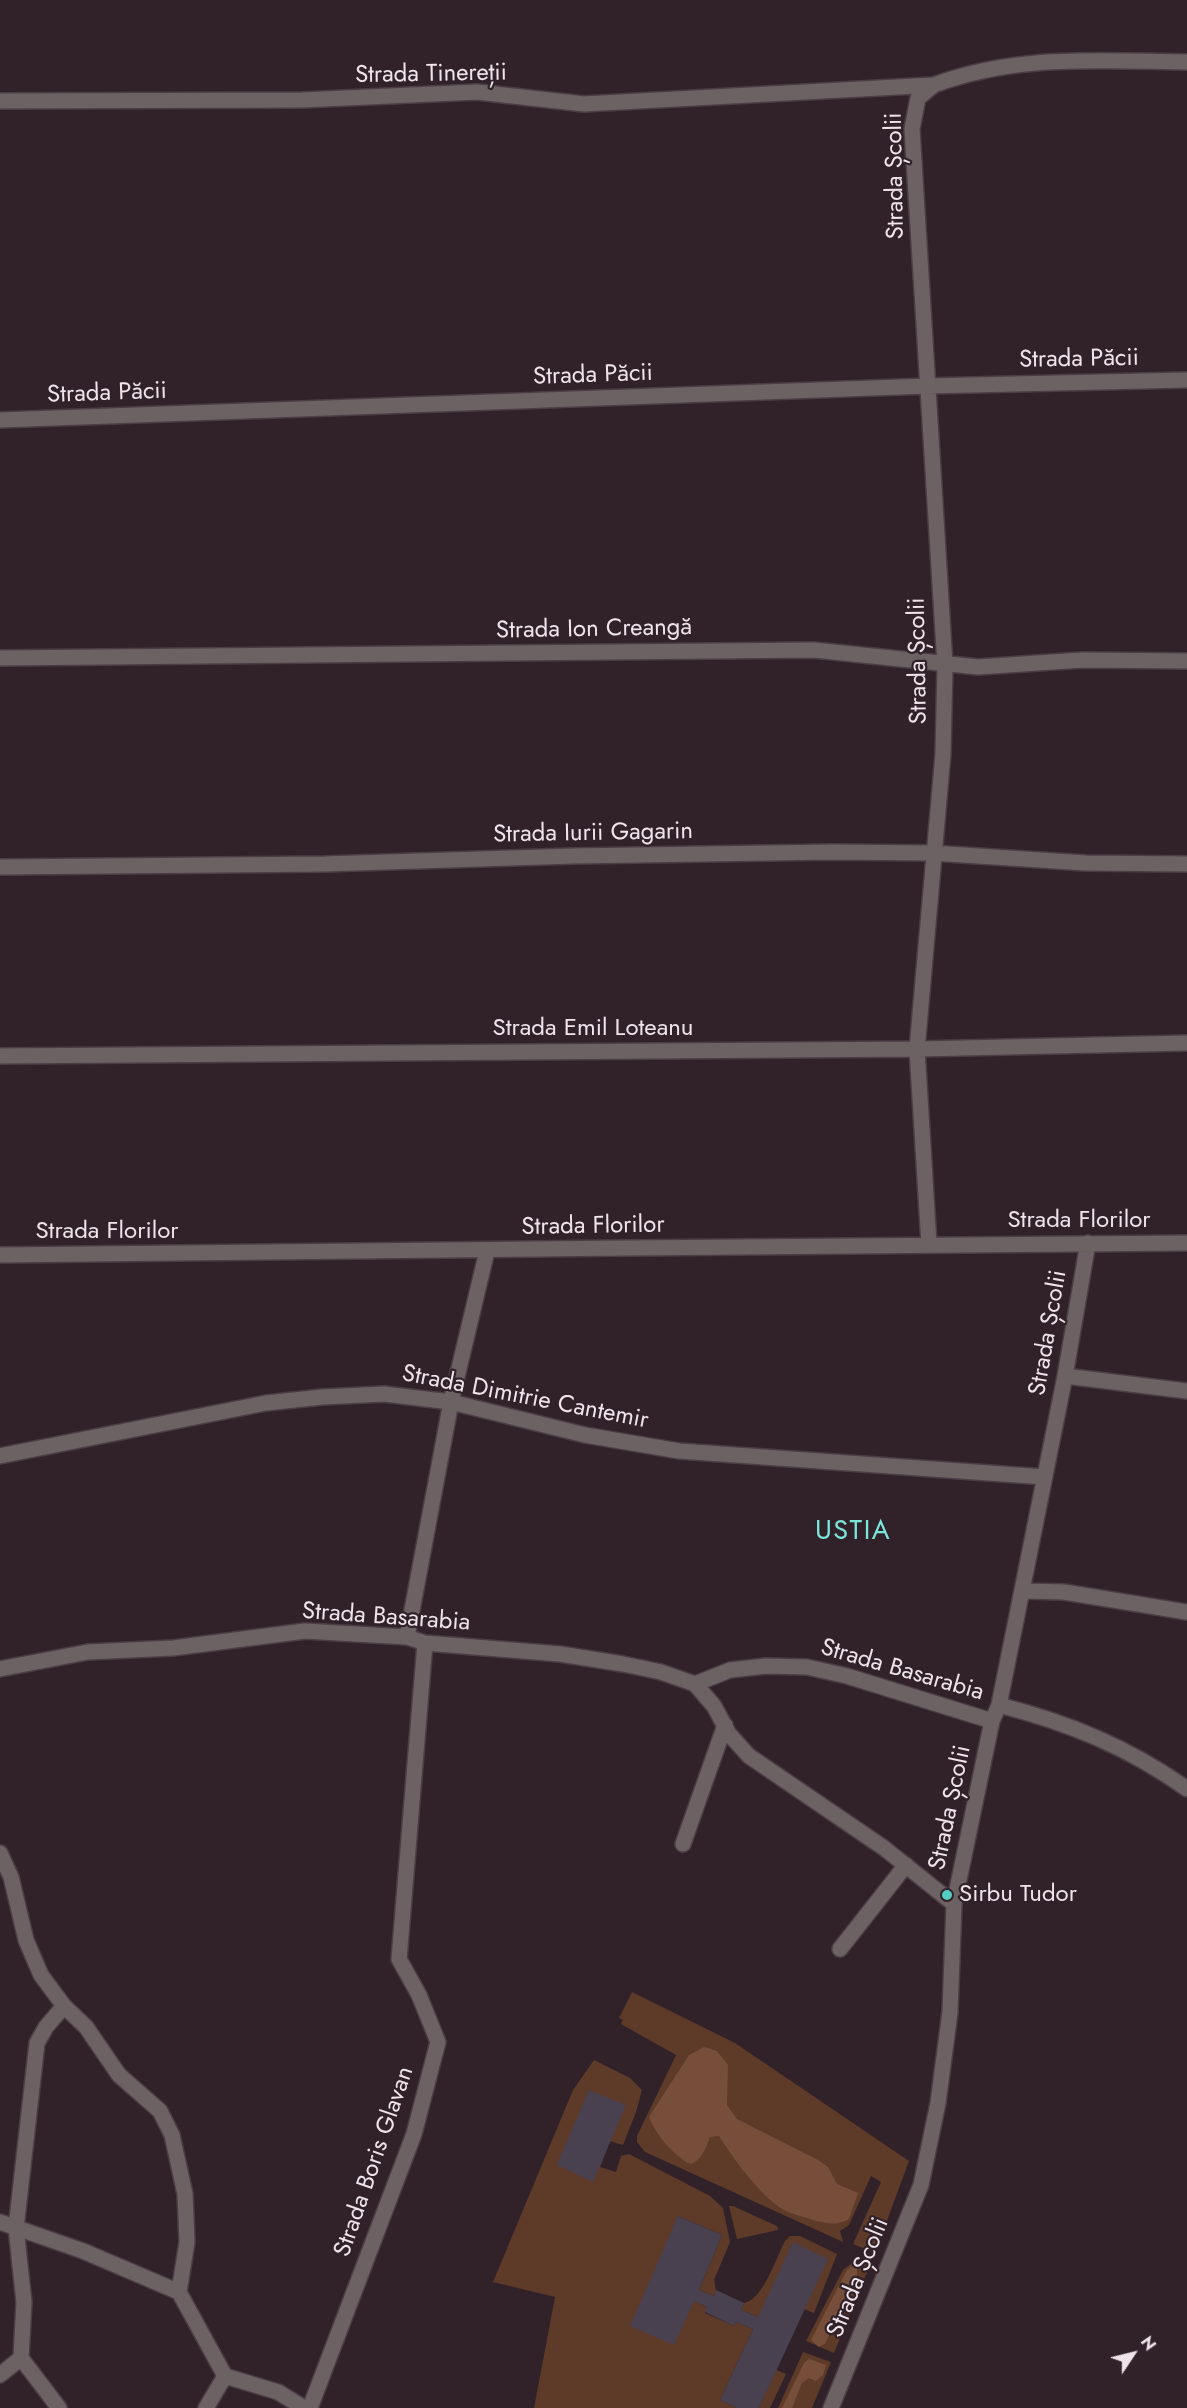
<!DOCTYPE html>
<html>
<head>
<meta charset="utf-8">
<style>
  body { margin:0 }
  #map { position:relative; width:1187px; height:2408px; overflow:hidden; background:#31222a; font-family:Jost,sans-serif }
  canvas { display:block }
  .north { position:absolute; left:1103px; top:2324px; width:60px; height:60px; -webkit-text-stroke:4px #31222a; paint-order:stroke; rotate:55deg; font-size:16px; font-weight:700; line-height:24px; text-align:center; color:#efe4ea }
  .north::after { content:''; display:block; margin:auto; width:21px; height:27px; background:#efe4ea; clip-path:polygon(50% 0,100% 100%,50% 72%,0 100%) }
</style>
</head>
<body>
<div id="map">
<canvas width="1187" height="2408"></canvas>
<div class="north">N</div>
</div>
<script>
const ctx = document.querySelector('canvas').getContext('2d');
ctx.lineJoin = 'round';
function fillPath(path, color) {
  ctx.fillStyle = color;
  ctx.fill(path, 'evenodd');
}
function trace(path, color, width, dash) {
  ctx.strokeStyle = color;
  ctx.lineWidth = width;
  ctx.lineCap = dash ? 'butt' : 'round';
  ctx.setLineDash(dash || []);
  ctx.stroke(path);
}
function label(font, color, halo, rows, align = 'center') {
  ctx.font = font + ' Jost,sans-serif';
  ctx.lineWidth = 4.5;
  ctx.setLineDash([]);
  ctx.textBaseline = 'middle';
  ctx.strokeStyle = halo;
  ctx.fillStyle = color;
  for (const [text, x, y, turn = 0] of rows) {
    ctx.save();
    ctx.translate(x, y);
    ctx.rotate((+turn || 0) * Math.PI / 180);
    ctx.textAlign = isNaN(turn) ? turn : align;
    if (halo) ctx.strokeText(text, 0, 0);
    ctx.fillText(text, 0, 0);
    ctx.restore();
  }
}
fillPath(new Path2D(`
  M 632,1992 L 735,2043 L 909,2161 L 875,2253 L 853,2244 L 881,2182 L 871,2176 L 849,2225 L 840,2231 L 843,2242 L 645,2152 L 637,2142 L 637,2136 L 676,2055 L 621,2024 L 623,2020 L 619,2018 Z
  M 594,2060 L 630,2078 L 642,2090 L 636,2112 L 623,2145 L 610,2141 L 600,2167 L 616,2172 L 621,2156 L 629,2154 L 710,2196 L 723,2208 L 730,2242 L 714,2280 L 716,2290 L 714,2296 L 699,2290 L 722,2235 L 678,2216 L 694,2301 L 707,2307 L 705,2313 L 734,2326 L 736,2322 L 753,2329 L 720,2400 L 737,2408 L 534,2408 L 555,2297 L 493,2282 L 573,2090 Z
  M 729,2206 L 733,2206 L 777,2226 L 778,2230 L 737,2239 Z
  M 790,2236 L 800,2236 L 837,2254 L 814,2313 L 804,2309 L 758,2317 L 741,2310 L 744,2303 C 763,2300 776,2258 785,2241 Z
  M 853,2262 L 870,2265 L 834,2353 L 806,2341 L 843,2270 Z
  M 803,2352 L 831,2362 L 812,2408 L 778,2408 Z
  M 776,2370 L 786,2374 L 770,2408 L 759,2408 Z`), '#5e3a28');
fillPath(new Path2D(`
  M 704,2047 L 717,2051 L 728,2065 L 727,2105 L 737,2119 L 818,2160 L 828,2167 L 837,2184 L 858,2193 L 849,2219 C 836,2226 827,2224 813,2220 C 801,2216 785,2213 775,2204 C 755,2188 733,2158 719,2136 L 710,2137 C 706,2147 702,2161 690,2164 C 673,2155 656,2135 649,2117 L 689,2055 Z
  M 852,2266 L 857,2267 L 857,2275 L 825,2344 L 819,2347 L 811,2340 L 847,2270 Z
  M 809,2359 L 826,2365 L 823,2375 L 816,2381 L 809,2378 L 802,2383 L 792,2408 L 782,2408 L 804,2363 Z`), '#774e3a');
fillPath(new Path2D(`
  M 589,2090 L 626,2105 L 593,2182 L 557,2165 Z
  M 678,2216 L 722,2235 L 699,2290 L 714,2296 L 716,2290 L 744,2303 L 741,2310 L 758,2317 L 793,2242 L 828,2259 L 759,2408 L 737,2408 L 720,2400 L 753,2329 L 736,2322 L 734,2326 L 705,2312 L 707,2307 L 694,2301 L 674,2345 L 630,2326 Z`), '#4a4150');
const street = new Path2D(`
  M 0,101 L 302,100 L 477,92 L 584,104 L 934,85 C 1017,54 1100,61 1187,62
  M 0,420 L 927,386 L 1187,380
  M 0,658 L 814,650 L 978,667 L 1082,660 L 1187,661
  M 0,867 L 325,864 L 573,856 L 833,852 L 932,853 L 1086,863 L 1187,864
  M 0,1056 L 917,1049 L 1187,1043
  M 929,1244 L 917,1049 L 943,754 L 945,665 L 912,129 L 918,98 L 934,85
  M 0,1255 C 396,1252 791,1244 1187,1243
  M 1065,1376 L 1187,1391
  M 0,1456 L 266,1403 L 322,1397 L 384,1394 L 451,1402 L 585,1435 L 679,1451 L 1045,1477
  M 1022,1591 L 1064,1592 L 1187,1612
  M 407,1637 L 451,1402 L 487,1251
  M 0,1669 L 88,1652 L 173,1648 L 305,1631 L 407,1637 L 425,1643 L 560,1654 L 623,1664 L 661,1672 L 695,1684 L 714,1706 L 729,1734 L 749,1756 L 884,1848 L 954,1904
  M 695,1684 L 730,1670 L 766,1666 L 807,1667 L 847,1676 L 992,1721
  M 999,1705 C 1069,1723 1128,1747 1187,1789
  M 683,1844 L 725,1725
  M 0,1853 L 11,1877 L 26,1940 L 41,1975 L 64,2006 L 86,2027 L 119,2075 L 160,2111 L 172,2135 L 185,2194 L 187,2242 L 179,2292 L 225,2376 L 278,2392 L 304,2408
  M 840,1949 L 906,1865
  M 0,2222 L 83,2251 L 179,2292
  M 21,2358 L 59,2408
  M 0,2375 L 21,2358 L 24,2302 L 16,2228 L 37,2043 L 46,2027 L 64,2006
  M 206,2408 L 225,2376
  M 310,2408 L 414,2134 L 438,2042 L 419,1995 L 399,1959 L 425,1643
  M 831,2408 L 921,2185 L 938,2103 L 950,2012 L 954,1904 L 992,1721 L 999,1705 L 1065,1376 L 1088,1243`);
trace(street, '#4c3d45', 18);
trace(street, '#6c6263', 15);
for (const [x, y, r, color] of [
  [947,1895,6,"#56cec3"]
]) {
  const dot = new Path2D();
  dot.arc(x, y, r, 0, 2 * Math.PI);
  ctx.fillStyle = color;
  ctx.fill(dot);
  trace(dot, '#31222a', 2);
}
label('24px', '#efe4ea', '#31222a', [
  ["Strada Tinereții",431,75,-1],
  ["Strada Școlii",896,176,-91],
  ["Strada Păcii",1079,360,-1],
  ["Strada Păcii",593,376,-2],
  ["Strada Păcii",107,394,-2],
  ["Strada Ion Creangă",594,630,-1],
  ["Strada Școlii",919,661,-91],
  ["Strada Iurii Gagarin",593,834,-1],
  ["Strada Emil Loteanu",593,1029],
  ["Strada Florilor",1079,1221],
  ["Strada Florilor",593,1227,-1],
  ["Strada Florilor",107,1232],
  ["Strada Școlii",1049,1333,-80],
  ["Strada Dimitrie Cantemir",525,1398,11],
  ["Strada Basarabia",386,1618,4],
  ["Strada Basarabia",902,1671,16],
  ["Strada Școlii",951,1808,-78],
  ["Strada Boris Glavan",375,2162,-71],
  ["Strada Școlii",859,2278,-68]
]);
label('24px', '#efe4ea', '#31222a', [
  ["Sirbu Tudor",959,1895]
], 'left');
ctx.letterSpacing = '1.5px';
label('27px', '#7be5da', '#31222a', [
  ["USTIA",853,1532]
]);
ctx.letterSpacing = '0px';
</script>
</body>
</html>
